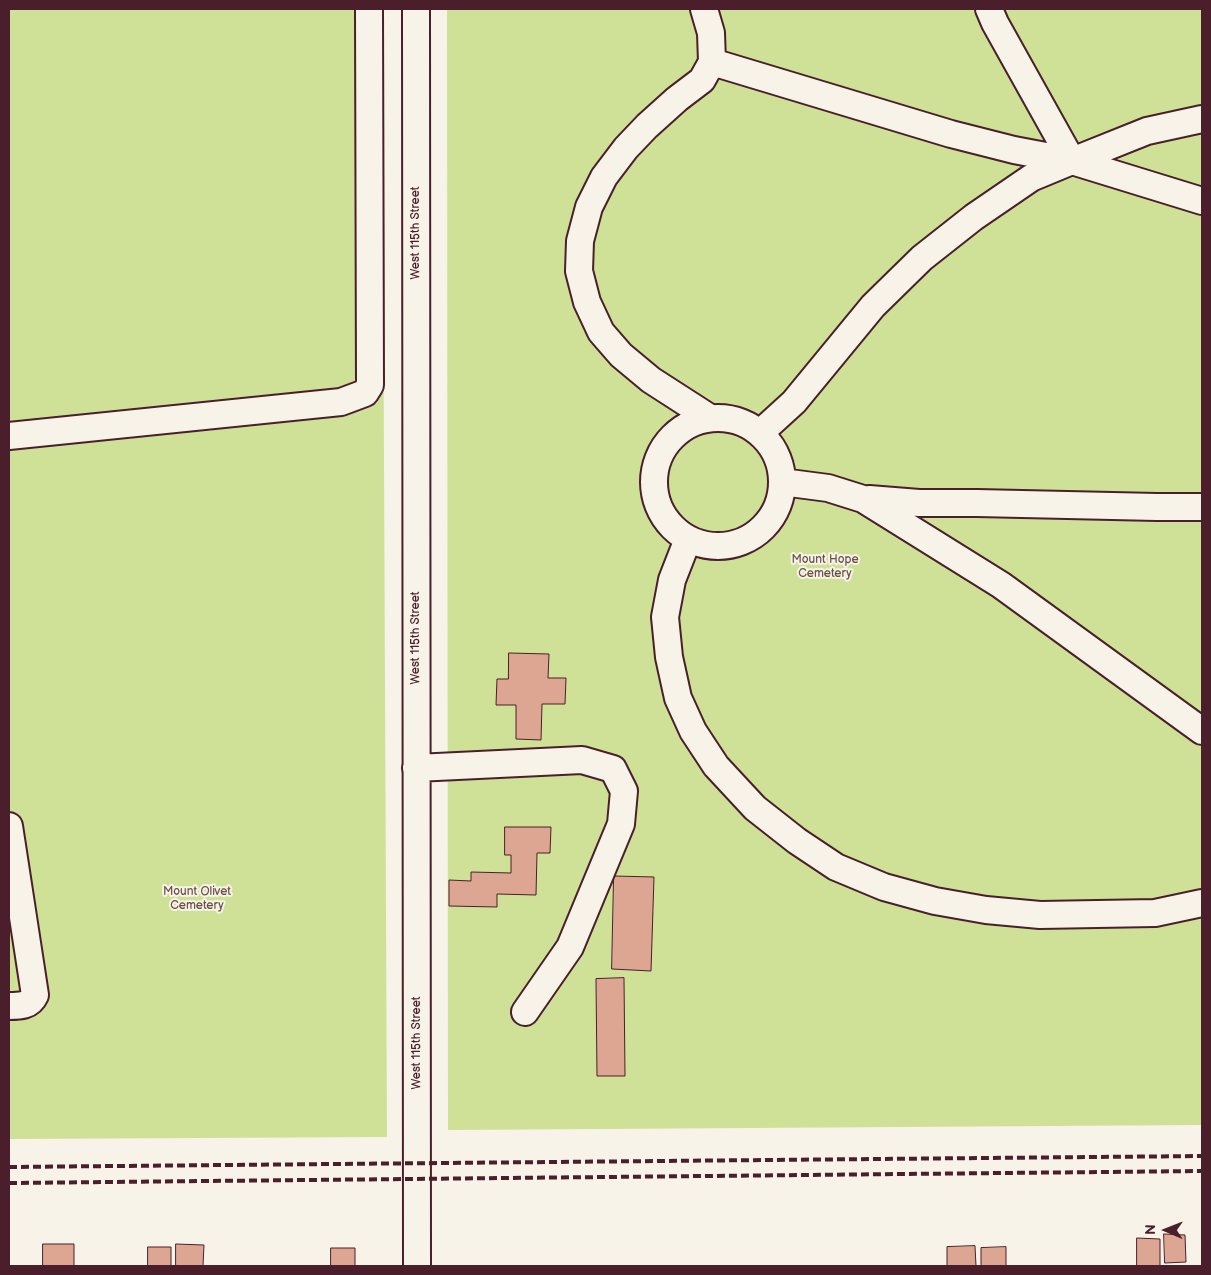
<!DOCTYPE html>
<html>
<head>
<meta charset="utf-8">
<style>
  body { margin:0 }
  #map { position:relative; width:1211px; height:1275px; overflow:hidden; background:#f7f3e8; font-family:"Balsamiq Sans",sans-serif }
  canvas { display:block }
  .frame { position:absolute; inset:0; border:10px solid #4a1f2b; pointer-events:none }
  .north { position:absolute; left:1141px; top:1205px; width:50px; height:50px; -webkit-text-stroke:4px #f7f3e8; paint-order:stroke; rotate:271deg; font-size:14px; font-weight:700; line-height:20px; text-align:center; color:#4a1f2b }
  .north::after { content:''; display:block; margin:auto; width:18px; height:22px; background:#4a1f2b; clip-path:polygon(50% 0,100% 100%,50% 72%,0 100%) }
</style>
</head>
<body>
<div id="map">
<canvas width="1211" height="1275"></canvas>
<div class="frame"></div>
<div class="north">N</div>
</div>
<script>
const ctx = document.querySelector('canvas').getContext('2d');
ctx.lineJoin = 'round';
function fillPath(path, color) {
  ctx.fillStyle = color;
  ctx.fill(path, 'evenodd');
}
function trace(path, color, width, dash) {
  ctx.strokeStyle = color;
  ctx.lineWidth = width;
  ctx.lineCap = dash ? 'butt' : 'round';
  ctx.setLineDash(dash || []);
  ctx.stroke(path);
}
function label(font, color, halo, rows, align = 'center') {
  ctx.font = font + ' "Balsamiq Sans",sans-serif';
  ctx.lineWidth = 4;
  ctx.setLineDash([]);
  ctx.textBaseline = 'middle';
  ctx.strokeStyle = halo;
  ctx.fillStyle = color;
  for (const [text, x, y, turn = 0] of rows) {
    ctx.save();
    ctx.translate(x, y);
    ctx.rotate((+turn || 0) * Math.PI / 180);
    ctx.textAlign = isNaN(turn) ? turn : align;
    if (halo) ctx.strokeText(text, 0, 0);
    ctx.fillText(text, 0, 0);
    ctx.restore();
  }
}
fillPath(new Path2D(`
  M 9,9 L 382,9 L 387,1137 L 9,1139 Z
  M 447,9 L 1202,9 L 1202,1125 L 448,1130 Z`), '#cee196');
const building = new Path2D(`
  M 509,653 L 549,654 L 548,678 L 566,678 L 565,704 L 542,704 L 541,740 L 516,739 L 516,705 L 496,705 L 497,679 L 508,679 Z
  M 505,827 L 551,827 L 550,853 L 537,853 L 536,895 L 497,894 L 497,907 L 449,906 L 449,880 L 471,881 L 471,872 L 511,873 L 511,855 L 505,855 Z
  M 614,876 L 654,877 L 651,971 L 612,969 Z
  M 624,978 L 625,1076 L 597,1076 L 596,979 Z
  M 1164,1234 L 1185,1235 L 1186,1262 L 1165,1263 Z
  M 1137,1238 L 1160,1239 L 1160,1266 L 1137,1266 Z
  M 43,1244 L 74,1244 L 74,1266 L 43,1266 Z
  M 176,1244 L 204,1245 L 203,1266 L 176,1266 Z
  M 975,1246 L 976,1266 L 947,1266 L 947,1247 Z
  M 148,1247 L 171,1247 L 171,1266 L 148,1266 Z
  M 1006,1247 L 1006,1266 L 981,1266 L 981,1248 Z
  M 331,1248 L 355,1248 L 355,1266 L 331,1266 Z`);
fillPath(building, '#dca692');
trace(building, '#4a1f2b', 1);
const minor = new Path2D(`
  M 416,9 L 417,1266
  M 704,9 L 711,33 L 712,62 L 702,80 L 677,99 L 647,126 L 626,148 L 604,177 L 589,207 L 580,241 L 579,271 L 587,302 L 601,332 L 621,355 L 651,380 L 710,418
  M 989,9 L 995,23 L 1072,161
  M 712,62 L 951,134 L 1014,150 L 1072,161 L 1202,201
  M654 482a64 64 0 1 1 128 0a64 64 0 1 1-128 0Z
  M 760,433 L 794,402 L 873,306 L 922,258 L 974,217 L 1031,178 L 1072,161 L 1147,131 L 1202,119
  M 9,436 L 341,402 L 365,393 L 370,385 L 369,9
  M 782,482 L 828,488 L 863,499 L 1001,585 L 1202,731
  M 869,499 L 919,503 L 977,503 L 1157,507 L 1202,507
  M 688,539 L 672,580 L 665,617 L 669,657 L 678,698 L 693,731 L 716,766 L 755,808 L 797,841 L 836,867 L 884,887 L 935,901 L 986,910 L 1040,915 L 1155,913 L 1202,903
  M 416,768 L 582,760 L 613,769 L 624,791 L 621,824 L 570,947 L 525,1012
  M 9,826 L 35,995 C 30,1006 20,1006 9,1006`);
trace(minor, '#4a1f2b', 30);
trace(minor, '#f7f3e8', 26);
trace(new Path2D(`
  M 9,1167 L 1202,1156
  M 9,1183 L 1202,1171`), '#4a1f2b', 4, [8, 4]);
label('12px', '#4a1f2b', '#f7f3e8', [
  ["West 115th Street",416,233,-90],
  ["West 115th Street",416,638,-90],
  ["West 115th Street",417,1043,-90]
]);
label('12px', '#6b5046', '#f7f3e8', [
  ["Mount Hope",825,560],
  ["Cemetery",825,574],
  ["Mount Olivet",197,892],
  ["Cemetery",197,906]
]);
</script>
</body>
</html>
